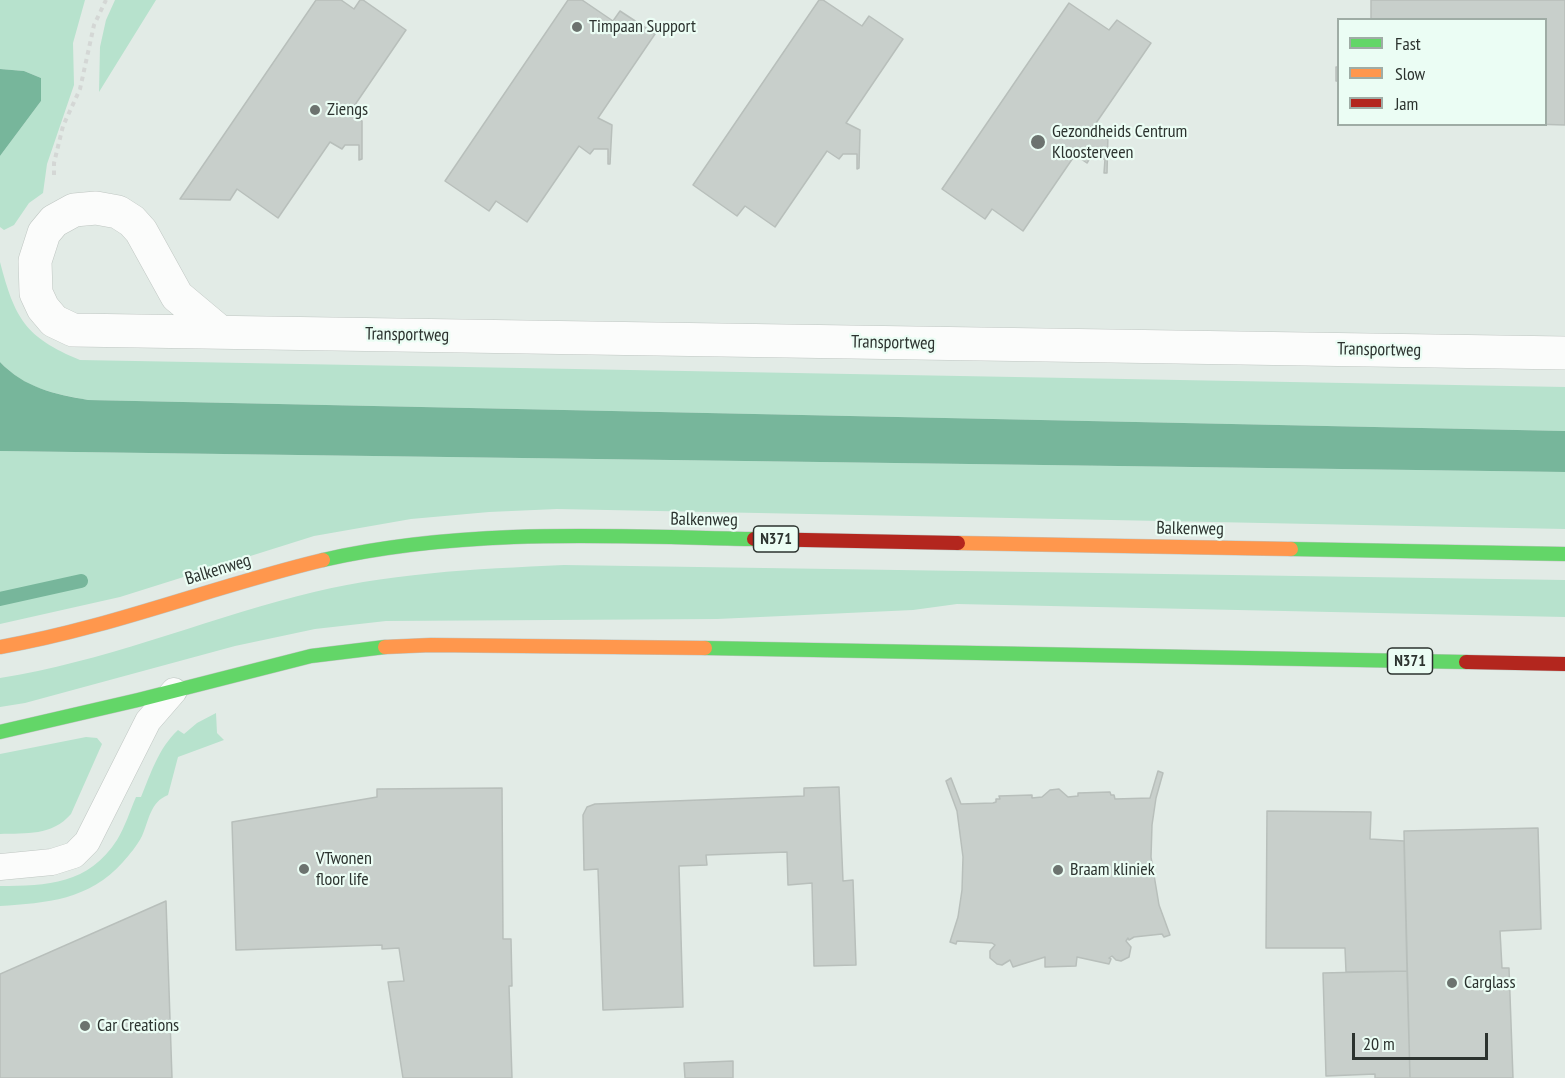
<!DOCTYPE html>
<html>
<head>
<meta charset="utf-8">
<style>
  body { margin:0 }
  #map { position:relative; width:1565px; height:1078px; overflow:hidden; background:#e2ebe6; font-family:"PT Sans Narrow",sans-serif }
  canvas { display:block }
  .legend { position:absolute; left:1337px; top:18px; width:210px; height:108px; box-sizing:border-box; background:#ebfdf4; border:2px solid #9faca5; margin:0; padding:8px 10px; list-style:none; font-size:18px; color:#2c332f }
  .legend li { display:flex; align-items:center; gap:12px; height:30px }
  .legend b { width:30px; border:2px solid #9faca5 }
  .scale { position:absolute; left:1352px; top:1033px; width:136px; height:27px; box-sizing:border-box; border:3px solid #2c332f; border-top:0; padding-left:8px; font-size:18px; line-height:21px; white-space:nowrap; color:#2c332f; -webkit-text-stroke:4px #ebfdf4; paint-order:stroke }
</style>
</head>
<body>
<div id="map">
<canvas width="1565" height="1078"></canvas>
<ul class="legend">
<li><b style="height:8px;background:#63d668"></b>Fast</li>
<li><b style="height:8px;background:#ff974d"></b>Slow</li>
<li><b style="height:8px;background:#b3261e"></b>Jam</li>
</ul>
<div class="scale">20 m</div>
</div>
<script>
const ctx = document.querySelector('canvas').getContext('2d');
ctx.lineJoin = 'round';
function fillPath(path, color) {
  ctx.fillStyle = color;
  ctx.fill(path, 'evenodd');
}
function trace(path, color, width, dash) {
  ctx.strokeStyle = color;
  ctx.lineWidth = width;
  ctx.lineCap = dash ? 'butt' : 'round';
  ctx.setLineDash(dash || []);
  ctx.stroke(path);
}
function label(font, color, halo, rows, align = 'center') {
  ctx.font = font + ' "PT Sans Narrow",sans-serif';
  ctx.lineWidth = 4.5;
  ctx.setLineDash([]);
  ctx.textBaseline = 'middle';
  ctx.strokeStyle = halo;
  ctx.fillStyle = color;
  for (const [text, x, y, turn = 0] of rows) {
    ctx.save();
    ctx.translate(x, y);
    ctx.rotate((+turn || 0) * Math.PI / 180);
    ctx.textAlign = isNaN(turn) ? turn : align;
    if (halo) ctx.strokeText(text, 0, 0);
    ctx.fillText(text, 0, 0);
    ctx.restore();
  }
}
fillPath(new Path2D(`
  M 0,0 L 85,0 L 73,43 L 74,85 L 47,164 L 43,193 L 29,203 L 14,225 L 4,230 L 0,227 L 0,156 L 41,101 L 41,78 L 24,71 L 0,69 Z
  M 115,0 L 156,0 L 99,92 L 100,47 L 106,20 Z
  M 0,262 C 15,319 25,337 80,360 L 1565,387 L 1565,431 L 88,400 C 52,393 26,389 0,362 Z
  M 0,451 L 1565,472 L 1565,529 L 557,509 L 489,512 L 411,519 L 314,536 L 120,597 L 0,624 Z
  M 564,565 L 1565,580 L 1565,617 L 957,604 L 913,610 L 717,619 L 386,621 L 315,629 L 235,646 L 25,703 L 0,707 L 0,678 C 102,662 198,622 298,596 C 384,573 475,569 564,565 Z
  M 216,713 L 217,733 L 224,740 L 178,757 L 168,795 C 150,802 149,821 142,836 C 137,846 129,855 123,862 C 89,900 47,903 0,906 L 0,886 C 47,886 89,884 117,840 C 125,827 130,811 136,797 L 141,797 C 151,773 158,749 178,730 L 184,734 L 197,723 Z
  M 86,737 L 97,738 L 102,744 L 71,814 C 52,836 26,833 0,834 L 0,754 Z`), '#b7e2cd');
fillPath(new Path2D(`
  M 0,69 L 24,71 L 41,78 L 41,101 L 0,156 Z
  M 0,362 C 25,388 54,394 88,400 L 1565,431 L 1565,472 L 0,451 Z`), '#77b69b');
trace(new Path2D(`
  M 0,599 L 81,581`), '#77b69b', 14);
const building = new Path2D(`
  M 316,0 L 341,0 L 354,9 L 360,0 L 363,0 L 406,30 L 348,115 L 362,121 L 362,159 L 359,160 L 359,145 L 345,145 L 342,149 L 330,142 L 278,218 L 237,189 L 230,200 L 180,199 Z
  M 568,0 L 582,0 L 613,21 L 620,11 L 655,34 L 598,118 L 612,125 L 610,164 L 608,164 L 608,149 L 594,149 L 590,154 L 579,146 L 527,222 L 496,201 L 489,211 L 445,181 Z
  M 819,0 L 823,0 L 862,26 L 869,16 L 903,39 L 846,123 L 860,130 L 859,168 L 857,169 L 857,154 L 843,154 L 839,159 L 827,151 L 775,227 L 745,206 L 737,216 L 693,185 Z
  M 1371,0 L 1565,0 L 1565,125 L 1532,124 L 1546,124 L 1546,20 L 1371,20 Z
  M 1069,3 L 1109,30 L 1117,20 L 1151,43 L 1094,126 L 1108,134 L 1107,173 L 1104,173 L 1105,159 L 1090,158 L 1087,163 L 1075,155 L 1023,231 L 992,209 L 985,219 L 942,189 Z
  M 1336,67 L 1338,67 L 1338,81 L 1336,81 Z
  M 1158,771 L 1163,773 L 1156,798 L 1152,825 L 1151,857 L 1159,905 L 1170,935 L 1164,937 L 1162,934 L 1134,937 L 1129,940 L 1128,938 L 1126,941 L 1131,947 L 1129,957 L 1121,961 L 1116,960 L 1112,956 L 1109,958 L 1111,959 L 1109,964 L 1077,957 L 1076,966 L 1045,967 L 1045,957 L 1013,967 L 1010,960 L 1002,965 L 997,964 L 990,958 L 990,951 L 995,945 L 992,943 L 957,941 L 956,944 L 950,942 L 958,917 L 962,890 L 963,857 L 957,811 L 946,781 L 951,778 L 961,804 L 993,803 L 996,802 L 996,799 L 1000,799 L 999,796 L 1032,795 L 1032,798 L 1042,797 L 1050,790 L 1059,789 L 1068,797 L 1078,796 L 1078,793 L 1110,792 L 1111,795 L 1114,795 L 1115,799 L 1150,798 Z
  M 839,787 L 843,881 L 853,880 L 856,965 L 814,966 L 812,883 L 788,885 L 787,852 L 706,855 L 707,865 L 679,866 L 683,1007 L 603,1010 L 598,869 L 584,870 L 583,815 L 587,807 L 595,804 L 804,796 L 804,788 Z
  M 502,788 L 503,939 L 511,939 L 512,986 L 509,986 L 512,1078 L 403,1078 L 388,982 L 404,981 L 399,948 L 382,949 L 382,945 L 236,950 L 232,822 L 377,797 L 377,789 Z
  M 1267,811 L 1371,812 L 1370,839 L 1404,841 L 1407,971 L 1346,972 L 1345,948 L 1266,948 Z
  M 1538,828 L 1541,929 L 1500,931 L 1502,968 L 1509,968 L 1513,1078 L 1410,1078 L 1404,831 Z
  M 166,901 L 172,1078 L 0,1078 L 0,974 Z
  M 1407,971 L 1410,1078 L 1375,1078 L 1375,1074 L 1326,1076 L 1323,973 Z
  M 733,1061 L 733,1078 L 685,1078 L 684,1063 Z`);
fillPath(building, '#c8cfcb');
trace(building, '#b8bfbb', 1.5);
const lane = new Path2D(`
  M 0,867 L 52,862 L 74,855 L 87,842 L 148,721 L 174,691`);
const street = new Path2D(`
  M 220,332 L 177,296 L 141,231 L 132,221 L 118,212 L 96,208 L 74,210 L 54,221 L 44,233 L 35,261 L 36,293 L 43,308 L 54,321 L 73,330 L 1565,353`);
const fast = new Path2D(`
  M 1291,549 L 1565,554
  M 323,560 C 464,528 610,536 754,539
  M 705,648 L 1466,662
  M 0,732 L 138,700 L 311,656 L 385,647`);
const slow = new Path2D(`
  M 958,543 L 1291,549
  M 0,647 C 110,628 214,586 323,560
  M 385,647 L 431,645 L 705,648`);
const jam = new Path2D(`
  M 754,539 L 958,543
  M 1466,662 L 1565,664`);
trace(lane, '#bfc6c2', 27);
trace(street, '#bfc6c2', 34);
trace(fast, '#bfc6c2', 15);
trace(slow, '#bfc6c2', 15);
trace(jam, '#bfc6c2', 15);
trace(new Path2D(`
  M 54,175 L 54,163 L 63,126 L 80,89 L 94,25 L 106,0`), '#d4d7d5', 4, [4.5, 4.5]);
trace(lane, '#fbfcfb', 26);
trace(street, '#fbfcfb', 33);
trace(fast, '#63d668', 14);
trace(slow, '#ff974d', 14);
trace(jam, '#b3261e', 14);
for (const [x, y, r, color] of [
  [577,27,6,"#6c736f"],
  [315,110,6,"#6c736f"],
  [1038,142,8,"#6c736f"],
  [304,869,6,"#6c736f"],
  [1058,870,6,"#6c736f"],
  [1452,983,6,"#6c736f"],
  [85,1026,6,"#6c736f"]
]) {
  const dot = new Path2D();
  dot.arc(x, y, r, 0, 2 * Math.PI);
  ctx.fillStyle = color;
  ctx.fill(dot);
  trace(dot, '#ebfdf4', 2);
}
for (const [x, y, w] of [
  [776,539,45],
  [1410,661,45]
]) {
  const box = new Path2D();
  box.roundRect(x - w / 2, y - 13, w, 26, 4.5);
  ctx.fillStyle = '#ebfdf4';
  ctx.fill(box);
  trace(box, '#2c332f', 1.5);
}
label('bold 16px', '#2c332f', null, [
  ["N371",776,539],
  ["N371",1410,661]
]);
label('18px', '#2c332f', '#ebfdf4', [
  ["Timpaan Support",589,27],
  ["Ziengs",327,110],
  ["Gezondheids Centrum",1052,132],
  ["Kloosterveen",1052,153],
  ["VTwonen",316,859],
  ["floor life",316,880],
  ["Braam kliniek",1070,870],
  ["Carglass",1464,983],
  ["Car Creations",97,1026]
], 'left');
label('18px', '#2c332f', '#ebfdf4', [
  ["Transportweg",407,335,1],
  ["Transportweg",893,343,1],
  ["Transportweg",1379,350,1],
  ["Balkenweg",704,520,1],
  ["Balkenweg",1190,529,1],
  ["Balkenweg",218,570,-17]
]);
</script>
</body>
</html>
